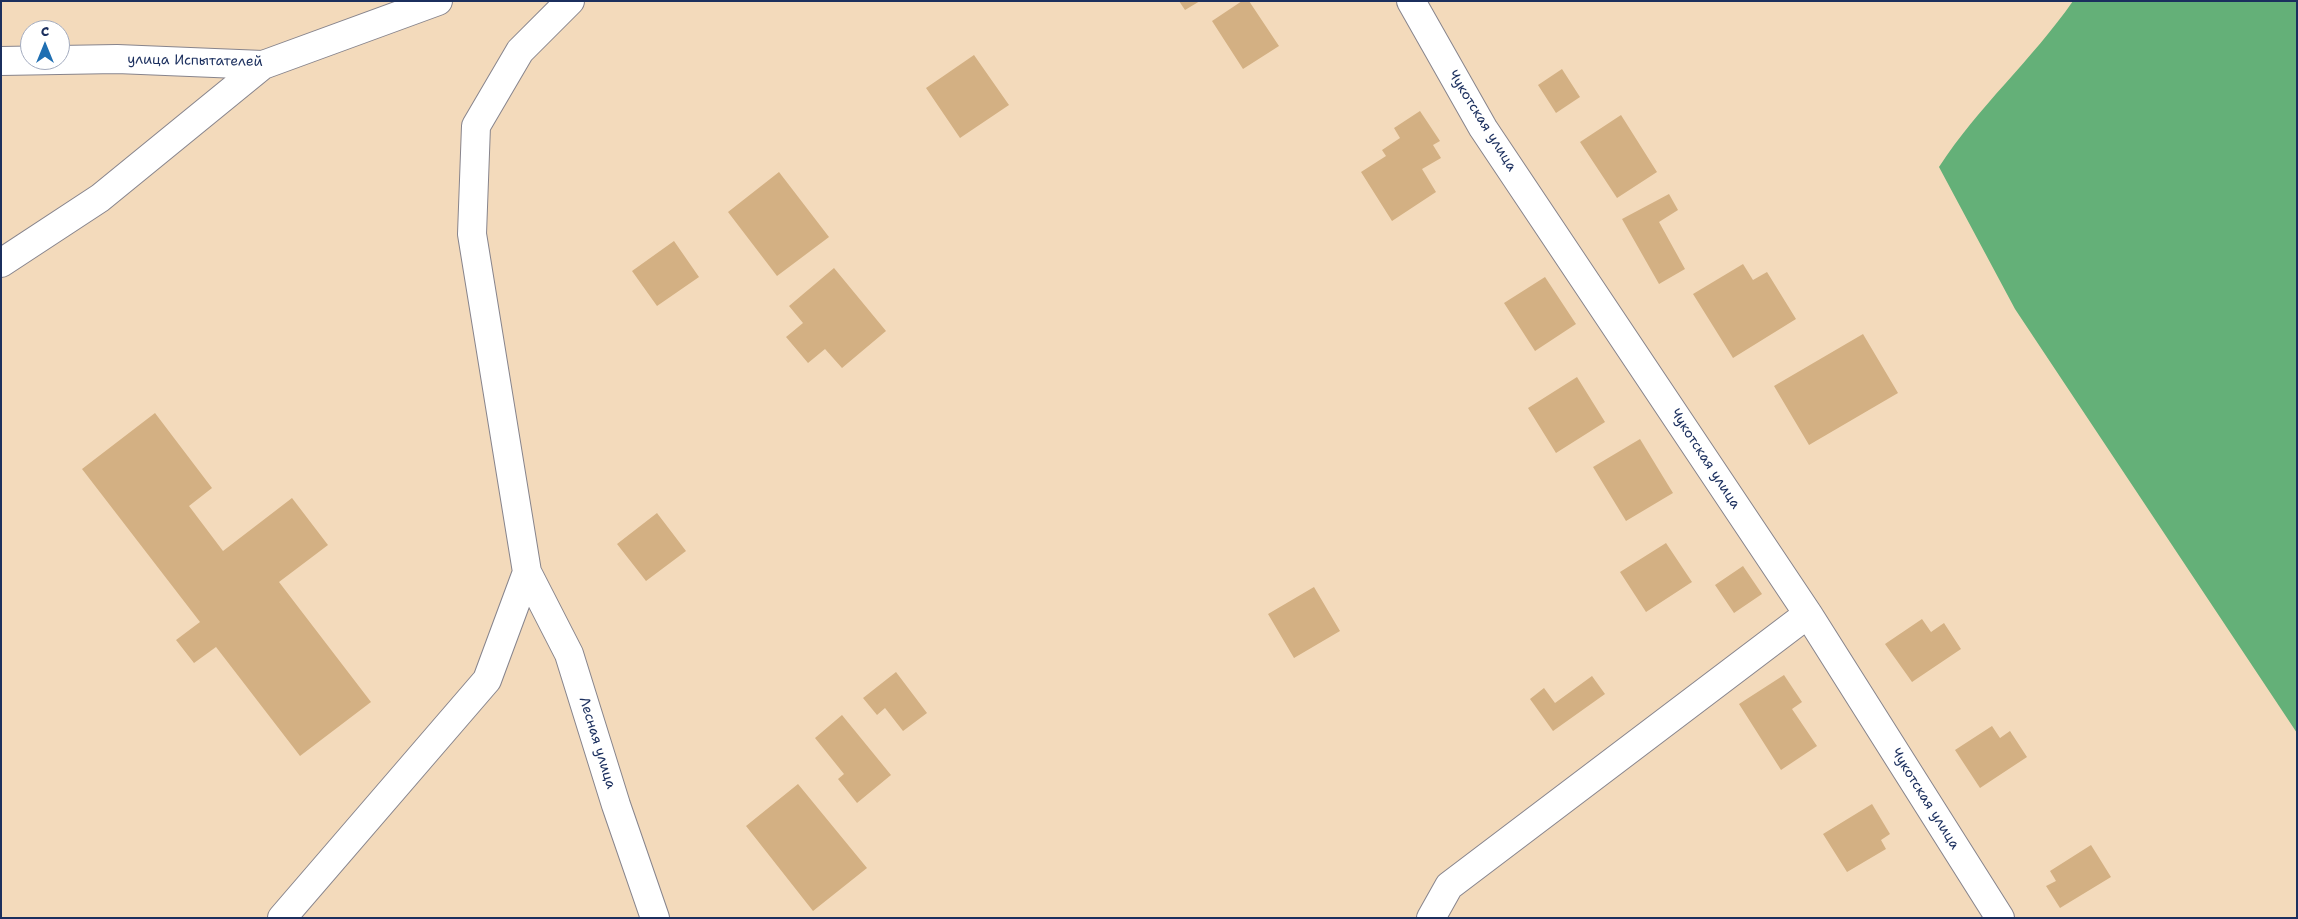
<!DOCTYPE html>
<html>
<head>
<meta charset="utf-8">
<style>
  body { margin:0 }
  #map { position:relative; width:2298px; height:919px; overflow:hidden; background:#f3dabb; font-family:"Shantell Sans",sans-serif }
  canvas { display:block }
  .frame { position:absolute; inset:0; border:2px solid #1b2f5e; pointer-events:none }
  .north { position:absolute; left:20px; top:20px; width:50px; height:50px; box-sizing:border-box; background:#fff; border:1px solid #a4acbf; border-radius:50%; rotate:0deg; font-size:14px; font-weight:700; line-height:20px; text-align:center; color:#1b2f5e }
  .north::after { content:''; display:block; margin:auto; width:18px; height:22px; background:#1f6fb2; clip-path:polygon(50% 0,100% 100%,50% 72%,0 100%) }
</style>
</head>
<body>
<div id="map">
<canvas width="2298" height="919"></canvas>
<div class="frame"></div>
<div class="north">С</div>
</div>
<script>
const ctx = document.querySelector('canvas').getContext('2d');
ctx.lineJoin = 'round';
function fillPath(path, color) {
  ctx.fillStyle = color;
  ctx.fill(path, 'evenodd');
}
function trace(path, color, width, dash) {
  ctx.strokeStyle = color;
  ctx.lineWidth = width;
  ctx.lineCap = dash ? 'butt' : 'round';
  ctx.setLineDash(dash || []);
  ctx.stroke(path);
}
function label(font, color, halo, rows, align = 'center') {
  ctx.font = font + ' "Shantell Sans",sans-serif';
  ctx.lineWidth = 4;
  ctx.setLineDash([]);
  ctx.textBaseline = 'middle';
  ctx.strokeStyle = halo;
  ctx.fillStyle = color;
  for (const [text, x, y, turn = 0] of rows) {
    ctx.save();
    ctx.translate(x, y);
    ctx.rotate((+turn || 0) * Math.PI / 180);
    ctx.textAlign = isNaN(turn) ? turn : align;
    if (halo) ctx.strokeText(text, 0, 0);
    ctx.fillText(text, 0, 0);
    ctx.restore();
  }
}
fillPath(new Path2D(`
  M 2073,1 L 2297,1 L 2297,733 L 2015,309 L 1939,167 C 1978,107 2032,60 2073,1 Z`), '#64b078');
fillPath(new Path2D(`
  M 1179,1 L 1200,1 L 1185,10 Z
  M 1242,1 L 1249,1 L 1279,46 L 1243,69 L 1212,21 Z
  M 974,55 L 1009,105 L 960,138 L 926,88 Z
  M 1562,69 L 1580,97 L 1556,113 L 1538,85 Z
  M 1420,111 L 1440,141 L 1433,145 L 1441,158 L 1422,169 L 1436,192 L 1392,221 L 1361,172 L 1386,156 L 1382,150 L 1400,138 L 1394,128 Z
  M 1621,115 L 1657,172 L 1617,198 L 1580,142 Z
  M 779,172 L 829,237 L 777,276 L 728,212 Z
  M 1669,194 L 1678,210 L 1659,222 L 1685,269 L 1659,284 L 1622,219 Z
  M 674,241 L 699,277 L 657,306 L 632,271 Z
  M 1743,264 L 1753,280 L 1767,272 L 1796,319 L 1733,358 L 1693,294 Z
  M 834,268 L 886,331 L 842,368 L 825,349 L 808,363 L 786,337 L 803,323 L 789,306 Z
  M 1545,277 L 1576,324 L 1535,351 L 1504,303 Z
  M 1863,334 L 1898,393 L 1809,445 L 1774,386 Z
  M 1577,377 L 1605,422 L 1556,453 L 1528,408 Z
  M 155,413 L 212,488 L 189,506 L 223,551 L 292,498 L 328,545 L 279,582 L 371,702 L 300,756 L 216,647 L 194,663 L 176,640 L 200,622 L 82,469 Z
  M 1640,439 L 1673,493 L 1626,521 L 1593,467 Z
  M 657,513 L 686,551 L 646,581 L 617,544 Z
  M 1666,543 L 1692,582 L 1646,612 L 1620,572 Z
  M 1743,566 L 1762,594 L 1734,613 L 1715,585 Z
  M 1314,587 L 1340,631 L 1294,658 L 1268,614 Z
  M 1922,619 L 1931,632 L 1944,623 L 1961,649 L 1912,682 L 1885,644 Z
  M 896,672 L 927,713 L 903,731 L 885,708 L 877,715 L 863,698 Z
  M 1784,675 L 1802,702 L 1792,709 L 1817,746 L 1781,770 L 1739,704 Z
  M 1592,676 L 1605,694 L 1553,731 L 1530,699 L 1544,688 L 1555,703 Z
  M 842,715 L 891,775 L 857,803 L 838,779 L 844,774 L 815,738 Z
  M 1992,726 L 2000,738 L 2010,731 L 2027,757 L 1980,788 L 1955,750 Z
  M 798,784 L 867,868 L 813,911 L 746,826 Z
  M 1872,804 L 1890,834 L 1881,840 L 1886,849 L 1847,872 L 1823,834 Z
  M 2091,845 L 2111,877 L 2060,908 L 2046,886 L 2056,881 L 2050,871 Z`), '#d3b083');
const minor = new Path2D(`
  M 1411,1 L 1483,128 L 1808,614 L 2000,918
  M 1,61 L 117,59 L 263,65 L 438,1
  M 1,263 L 100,198 L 263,65
  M 527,572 L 569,654 L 616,805 L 655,918
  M 282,918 L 487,680 L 527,572 L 472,234 L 476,126 L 520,51 L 570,1
  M 1431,918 L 1449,886 L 1808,614`);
trace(minor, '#87848c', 30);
trace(minor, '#fff', 28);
label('14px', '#1b2f5e', '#fff', [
  ["улица Испытателей",195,61,1],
  ["Чукотская улица",1482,121,58],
  ["Чукотская улица",1705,459,57],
  ["Лесная улица",597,743,73],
  ["Чукотская улица",1925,799,58]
]);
</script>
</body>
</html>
